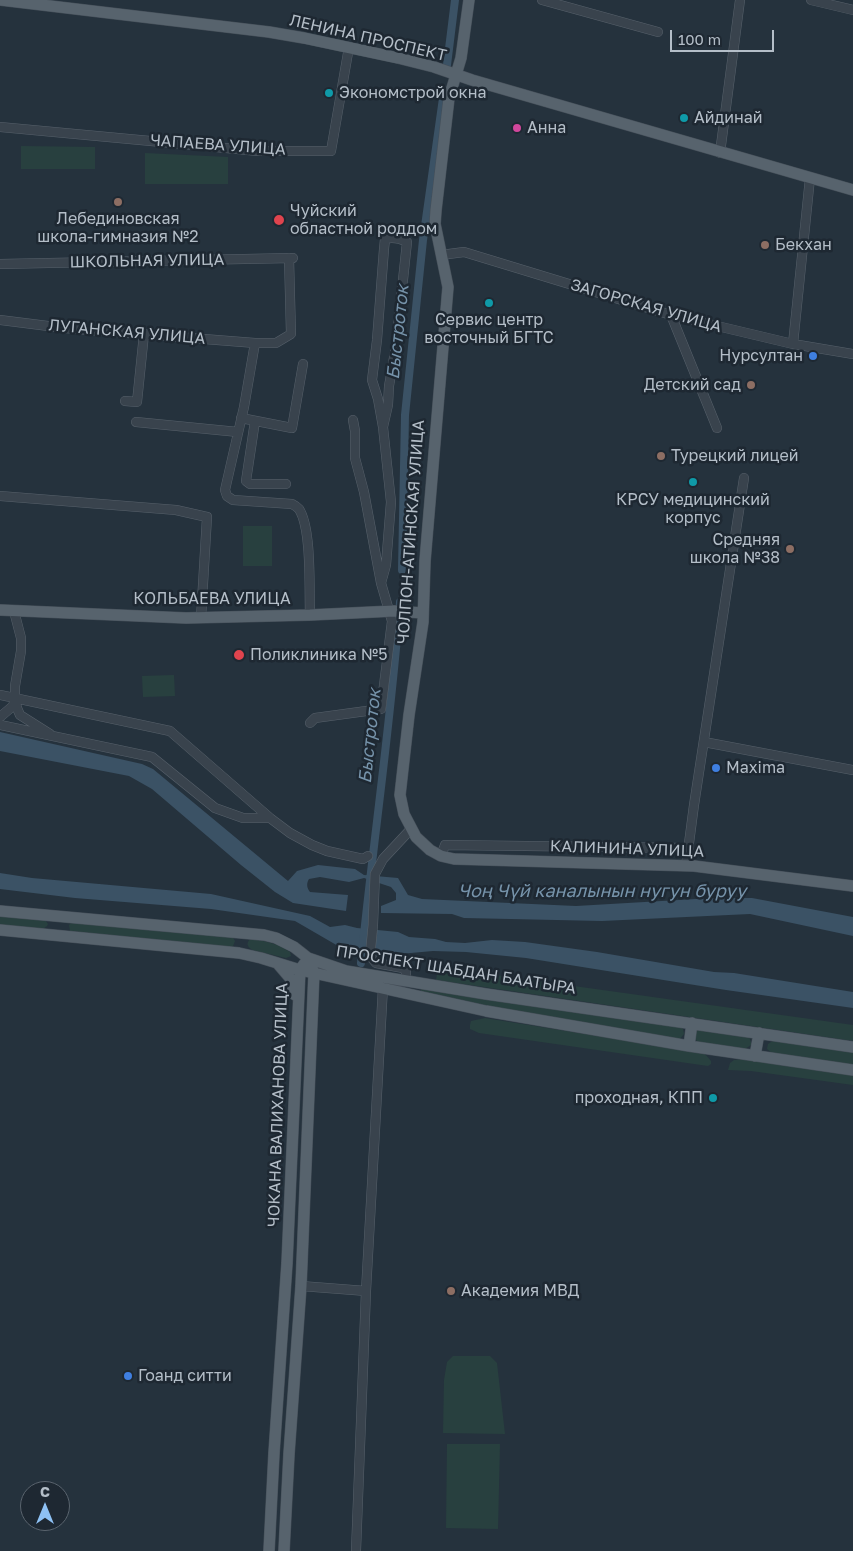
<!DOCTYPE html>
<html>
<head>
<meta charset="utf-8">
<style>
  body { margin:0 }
  #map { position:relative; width:853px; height:1551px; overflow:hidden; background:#25323d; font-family:"Golos Text",sans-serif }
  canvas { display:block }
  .north { position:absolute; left:20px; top:1481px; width:50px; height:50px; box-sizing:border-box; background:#1e2832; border:1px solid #5a646e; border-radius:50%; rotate:0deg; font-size:14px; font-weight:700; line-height:20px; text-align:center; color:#b4bec8 }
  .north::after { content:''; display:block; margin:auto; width:18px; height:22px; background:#8ec1f4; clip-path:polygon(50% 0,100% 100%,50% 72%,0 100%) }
  .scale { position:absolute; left:670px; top:30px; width:104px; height:22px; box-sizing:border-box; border:2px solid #b4bec8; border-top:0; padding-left:6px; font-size:15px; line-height:18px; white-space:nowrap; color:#b4bec8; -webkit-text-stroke:4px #1e2832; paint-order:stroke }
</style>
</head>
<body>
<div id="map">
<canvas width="853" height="1551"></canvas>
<div class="north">С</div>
<div class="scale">100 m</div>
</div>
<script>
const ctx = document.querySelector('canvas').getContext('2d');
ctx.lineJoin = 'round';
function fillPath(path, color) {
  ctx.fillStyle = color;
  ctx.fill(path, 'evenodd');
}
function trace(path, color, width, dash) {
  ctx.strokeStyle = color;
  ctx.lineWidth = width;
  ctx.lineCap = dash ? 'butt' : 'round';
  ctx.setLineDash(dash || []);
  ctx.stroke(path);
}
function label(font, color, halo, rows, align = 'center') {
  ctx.font = font + ' "Golos Text",sans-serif';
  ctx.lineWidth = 5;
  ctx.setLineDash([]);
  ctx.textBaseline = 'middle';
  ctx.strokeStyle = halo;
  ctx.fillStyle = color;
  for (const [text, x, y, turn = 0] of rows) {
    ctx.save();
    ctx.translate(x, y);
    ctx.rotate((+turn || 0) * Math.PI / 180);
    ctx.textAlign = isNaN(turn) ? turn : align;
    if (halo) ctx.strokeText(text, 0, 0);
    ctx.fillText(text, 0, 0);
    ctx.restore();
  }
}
fillPath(new Path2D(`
  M 21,146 L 95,147 L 95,169 L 21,169 Z
  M 145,153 L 228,157 L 228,184 L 145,184 Z
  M 243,526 L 272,526 L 272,566 L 243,566 Z
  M 174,675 L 175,696 L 143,697 L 142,676 Z
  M 0,915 L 45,920 L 48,924 L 47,926 L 43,929 L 0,926 Z
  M 72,922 L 232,936 L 235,941 L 233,946 L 230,947 L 70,931 L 69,925 Z
  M 253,938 L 278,945 L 290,952 L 291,956 L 286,958 L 252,950 C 247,946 246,944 250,939 Z
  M 438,967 L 853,1025 L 853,1041 L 436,980 Z
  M 421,988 L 680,1026 L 683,1029 L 684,1034 L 679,1040 L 525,1014 L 421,991 Z
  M 485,1018 L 704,1053 L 711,1061 L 711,1064 L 708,1066 L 479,1033 L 470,1029 L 470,1025 L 471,1021 Z
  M 698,1029 L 749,1037 L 751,1042 L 751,1045 L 745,1049 L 698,1043 L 695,1038 L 696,1032 Z
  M 774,1040 L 853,1052 L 853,1065 L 772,1053 L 767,1049 L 768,1044 Z
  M 743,1059 L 853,1075 L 853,1085 L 751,1071 L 728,1070 L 730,1063 L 734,1060 Z
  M 453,1356 L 490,1356 L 497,1363 L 505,1434 L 443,1433 L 444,1380 L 447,1362 Z
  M 447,1444 L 500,1444 L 498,1529 L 446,1528 Z`), '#28403f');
fillPath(new Path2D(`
  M 0,732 L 142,764 L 153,769 L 288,881 L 297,871 L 318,865 L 355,869 L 364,875 L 398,878 L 408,895 L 422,899 L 576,906 L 713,898 L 752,898 L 853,917 L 853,936 L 750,914 L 602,921 L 464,918 L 452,914 L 381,913 L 381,906 L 396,900 L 396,893 L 391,887 L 364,878 L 349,882 L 320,877 L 309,879 C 306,884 307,888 310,892 L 348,895 L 346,911 L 293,903 L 275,892 L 241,865 L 152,789 L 129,776 L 0,751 Z
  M 0,873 L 32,878 L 211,894 L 310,916 L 330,927 L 345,925 L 357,928 L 398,932 L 409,937 L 435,939 L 446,942 L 465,943 L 492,940 L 525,942 L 597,952 L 714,972 L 734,973 L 853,992 L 853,1008 L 726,990 L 526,958 L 466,952 L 433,951 L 377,956 L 345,950 L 295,921 L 211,909 L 75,898 L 0,889 Z`), '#3b5265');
trace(new Path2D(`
  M 366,877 L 370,873`), '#3b5265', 2);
trace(new Path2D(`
  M 447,65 L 455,0
  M 402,570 L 405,415 L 423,240 L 443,98
  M 361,963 C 373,842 391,723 400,602`), '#3b5265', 8);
const minor = new Path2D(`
  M 542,0 L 658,32
  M 811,0 L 853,10
  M 0,127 L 258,151 L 331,151 L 349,47
  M 720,153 L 740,0
  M 441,255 L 464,252 L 671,315 L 793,344 L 853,354
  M 0,264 L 293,258
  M 671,315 L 717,428
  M 0,320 L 64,328 L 255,343 L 276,343 L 291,334 L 289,258
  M 255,343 L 244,407 L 225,490 L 227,496 L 233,500 L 292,504 C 294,505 298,508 299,509 C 312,529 309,590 310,615
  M 793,344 L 810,178
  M 125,401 L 137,402 L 144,334
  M 241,418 L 292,428 L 303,364
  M 255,421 L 246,481 L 250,484 L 286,484
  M 136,422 L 238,432
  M 0,496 L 176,510 L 207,517 L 201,618
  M 381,583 L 386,565 L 391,502 L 383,427 L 378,399 L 372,380 L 377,340 L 384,249 L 385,239 C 392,237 401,239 407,242 L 396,346 L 389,386 L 388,405 L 383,427
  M 0,695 L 170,731 L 270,818
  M 15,699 L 17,708 L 20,715 L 50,734
  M 0,717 L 13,706 L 15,699 L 15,686 L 21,651 L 21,638 L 14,611
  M 310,723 L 315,718 L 381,709 L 392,621 L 381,583 L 364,492 L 355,458 L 355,431 L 353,420
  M 0,725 L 152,757 L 215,808 L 243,818 L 270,818 L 290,833 L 312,845 L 327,851 L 363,859 L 368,856
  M 704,742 L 853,770
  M 441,856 L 445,845 L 689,848
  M 686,866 L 694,805 L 744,478
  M 406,982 L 406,971 L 403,968 L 376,963 L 370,956 L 373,925 L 375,874 L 383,859 L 411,829
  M 301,1286 L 366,1291
  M 356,1551 L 366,1291 L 383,987`);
const major = new Path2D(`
  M 0,0 L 269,32 L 304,38 L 398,58 L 434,67 L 472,80 L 853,190
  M 469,0 L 461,58 L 449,98 L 436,210 L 435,224 L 448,287 L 425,561 L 423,622 L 409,715 L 400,795 L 404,814 L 416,837 L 430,850 L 441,856 L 454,859 L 694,866 L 853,886
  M 0,610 L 186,618 L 310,615 L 394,611 L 423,613
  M 0,911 L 264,935 L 276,938 L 294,947 L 308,958 L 346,971 L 486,994 L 853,1047
  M 0,930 L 239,953 L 261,958 L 300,970 L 486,1011 L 689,1046 L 853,1070
  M 278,964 L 290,978 L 295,995
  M 689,1046 L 692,1023
  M 755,1056 L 759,1033
  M 269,1551 L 274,1453 L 287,1263 L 300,970 L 304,964
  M 284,1551 L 289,1454 L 301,1286 L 314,972 L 311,967`);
trace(minor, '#57616b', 10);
trace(major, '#454f59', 12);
trace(minor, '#39434d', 9);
trace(major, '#57636d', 11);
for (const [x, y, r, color] of [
  [329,93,5,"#0f9aa8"],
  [684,118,5,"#0f9aa8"],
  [517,128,5,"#d1479c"],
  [118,202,5,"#8d6e63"],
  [279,220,6,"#e0444e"],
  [765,245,5,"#8d6e63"],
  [489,303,5,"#0f9aa8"],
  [813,356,5,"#3f7fe0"],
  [751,385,5,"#8d6e63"],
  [661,456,5,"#8d6e63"],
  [693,482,5,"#0f9aa8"],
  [790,549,5,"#8d6e63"],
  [239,655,6,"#e0444e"],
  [716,768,5,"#3f7fe0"],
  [713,1098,5,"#0f9aa8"],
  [451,1291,5,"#8d6e63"],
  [128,1376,5,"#3f7fe0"]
]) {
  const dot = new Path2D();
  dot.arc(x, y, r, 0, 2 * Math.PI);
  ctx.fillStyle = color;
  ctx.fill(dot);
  trace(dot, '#1e2832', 2);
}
label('16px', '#b4bec8', '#1e2832', [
  ["ЛЕНИНА ПРОСПЕКТ",368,38,13],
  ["ЧАПАЕВА УЛИЦА",218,145,4],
  ["ШКОЛЬНАЯ УЛИЦА",147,261,-1],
  ["ЗАГОРСКАЯ УЛИЦА",646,306,16],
  ["ЛУГАНСКАЯ УЛИЦА",127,332,5],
  ["ЧОЛПОН-АТИНСКАЯ УЛИЦА",411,532,-86],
  ["КОЛЬБАЕВА УЛИЦА",212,599],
  ["КАЛИНИНА УЛИЦА",627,849,2],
  ["ПРОСПЕКТ ШАБДАН БААТЫРА",456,970,9],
  ["ЧОКАНА ВАЛИХАНОВА УЛИЦА",278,1105,-88]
]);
label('16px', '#b4bec8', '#1e2832', [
  ["Экономстрой окна",339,93],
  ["Айдинай",694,118],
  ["Анна",527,128],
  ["Чуйский",290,211],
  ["областной роддом",290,229],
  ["Лебединовская",118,219,"center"],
  ["школа-гимназия №2",118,237,"center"],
  ["Бекхан",775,245],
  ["Сервис центр",489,320,"center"],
  ["восточный БГТС",489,338,"center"],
  ["Нурсултан",803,356,"right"],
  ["Детский сад",741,385,"right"],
  ["Турецкий лицей",671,456],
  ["КРСУ медицинский",693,500,"center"],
  ["корпус",693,518,"center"],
  ["Средняя",780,540,"right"],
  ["школа №38",780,558,"right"],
  ["Поликлиника №5",250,655],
  ["Maxima",726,768],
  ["проходная, КПП",703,1098,"right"],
  ["Академия МВД",461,1291],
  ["Гоанд ситти",138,1376]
], 'left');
label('italic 18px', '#7693aa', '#1e2832', [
  ["Быстроток",398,332,-84],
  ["Быстроток",370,736,-84],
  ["Чоң Чүй каналынын нугун буруу",602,891]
]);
</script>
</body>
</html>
